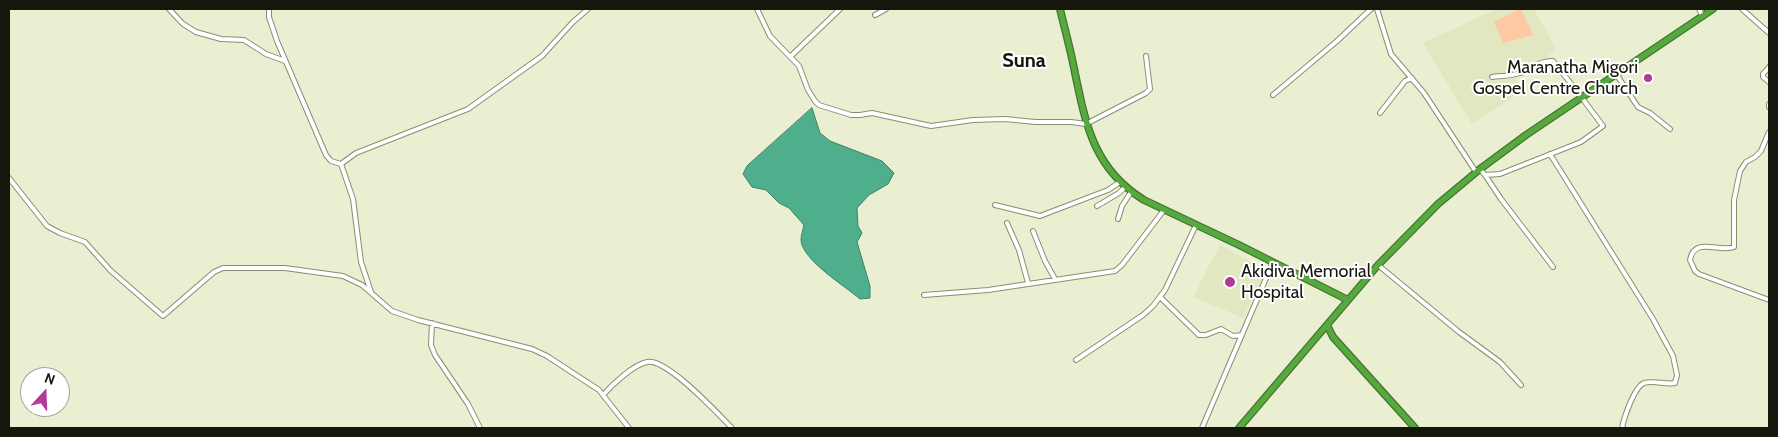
<!DOCTYPE html>
<html>
<head>
<meta charset="utf-8">
<style>
  body { margin:0 }
  #map { position:relative; width:1778px; height:437px; overflow:hidden; background:#ebefd2; font-family:Cabin,sans-serif }
  canvas { display:block }
  .frame { position:absolute; inset:0; border:10px solid #16170c; pointer-events:none }
  .north { position:absolute; left:20px; top:367px; width:50px; height:50px; box-sizing:border-box; background:#fff; border:1px solid #a2a29e; border-radius:50%; rotate:20deg; font-size:14px; font-weight:700; line-height:20px; text-align:center; color:#16170c }
  .north::after { content:''; display:block; margin:auto; width:18px; height:22px; background:#ae3b95; clip-path:polygon(50% 0,100% 100%,50% 72%,0 100%) }
</style>
</head>
<body>
<div id="map">
<canvas width="1778" height="437"></canvas>
<div class="frame"></div>
<div class="north">N</div>
</div>
<script>
const ctx = document.querySelector('canvas').getContext('2d');
ctx.lineJoin = 'round';
function fillPath(path, color) {
  ctx.fillStyle = color;
  ctx.fill(path, 'evenodd');
}
function trace(path, color, width, dash) {
  ctx.strokeStyle = color;
  ctx.lineWidth = width;
  ctx.lineCap = dash ? 'butt' : 'round';
  ctx.setLineDash(dash || []);
  ctx.stroke(path);
}
function label(font, color, halo, rows, align = 'center') {
  ctx.font = font + ' Cabin,sans-serif';
  ctx.lineWidth = 4;
  ctx.setLineDash([]);
  ctx.textBaseline = 'middle';
  ctx.strokeStyle = halo;
  ctx.fillStyle = color;
  for (const [text, x, y, turn = 0] of rows) {
    ctx.save();
    ctx.translate(x, y);
    ctx.rotate((+turn || 0) * Math.PI / 180);
    ctx.textAlign = isNaN(turn) ? turn : align;
    if (halo) ctx.strokeText(text, 0, 0);
    ctx.fillText(text, 0, 0);
    ctx.restore();
  }
}
fillPath(new Path2D(`
  M 1497,9 L 1534,9 L 1556,49 L 1547,57 L 1516,72 L 1518,94 L 1472,124 L 1423,43 Z
  M 1220,245 L 1266,270 L 1243,318 L 1194,297 L 1204,275 Z`), '#e2e6c1');
fillPath(new Path2D(`
  M 1519,9 L 1521,9 L 1533,35 L 1503,43 L 1494,22 Z`), '#fdc9a3');
const water = new Path2D(`
  M 812,108 L 820,133 L 830,141 L 882,161 L 894,173 L 888,184 L 869,195 L 857,208 L 858,226 L 862,233 L 857,242 L 870,286 L 870,298 L 860,299 C 845,286 802,260 801,240 C 801,235 803,230 804,225 L 789,208 L 779,203 L 766,190 L 752,187 L 743,174 L 747,166 Z`);
fillPath(water, '#4fae8b');
trace(water, '#3e8165', 1);
const minor = new Path2D(`
  M 169,9 L 183,24 L 196,32 L 221,39 L 244,40 L 266,54 L 285,61
  M 269,9 L 269,17 L 277,41 L 326,155 L 331,161 L 341,164
  M 757,9 L 770,36 L 799,66 L 808,90 L 815,101 L 819,105 L 851,115 L 860,115 L 872,113 L 931,126 L 973,120 L 1005,119 L 1035,122 L 1071,122 L 1086,124 L 1146,93 L 1150,89 L 1146,56
  M 1377,9 L 1391,54 L 1424,93 L 1476,172
  M 1699,9 L 1702,15
  M 1742,9 L 1769,33
  M 875,15 L 886,9
  M 791,56 L 840,9
  M 1769,67 L 1763,74 L 1763,77 L 1769,82
  M 1616,74 L 1638,107 L 1650,113 L 1670,129
  M 1273,95 L 1337,41 L 1371,9
  M 1769,104 L 1769,107
  M 1380,113 L 1405,81 L 1412,78
  M 1769,132 L 1761,151 L 1755,157 L 1746,162 L 1740,171 L 1734,200 L 1734,247 C 1720,253 1694,236 1690,260 L 1695,271 L 1699,274 L 1769,300
  M 1550,154 L 1653,319 L 1673,356 L 1677,375 L 1675,383 C 1666,385 1653,380 1644,383 C 1634,387 1624,418 1622,428
  M 341,164 L 356,153 L 468,109 L 542,56 L 573,22 L 588,9
  M 341,164 L 353,199 L 361,262 L 371,292
  M 1480,169 L 1485,175 L 1500,174 L 1581,142 L 1603,126 L 1576,90 L 1553,61 C 1540,60 1531,70 1520,73 C 1511,76 1501,76 1492,77
  M 1485,175 L 1501,199 L 1553,267
  M 9,178 L 47,226 L 60,233 L 85,242 L 111,271 L 163,316 L 214,272 L 223,268 L 285,268 L 343,276 L 362,285 L 392,311 L 418,320 L 532,349 L 547,356 L 599,390 L 629,428
  M 995,205 L 1040,216 L 1108,190 L 1120,182
  M 1097,206 L 1119,193 L 1125,187
  M 1118,219 L 1122,206 L 1131,192
  M 1007,223 L 1019,250 L 1028,283
  M 1033,231 L 1045,261 L 1055,279
  M 1378,265 L 1459,332 L 1500,362 L 1521,385
  M 924,295 L 988,290 L 1115,271 L 1122,265 L 1164,210
  M 1160,297 L 1199,335 L 1206,335 L 1221,329 L 1233,336 L 1242,335
  M 432,323 L 431,345 L 435,355 L 468,404 L 480,428
  M 1076,360 L 1143,315 L 1153,306 L 1165,290 L 1196,225
  M 604,394 C 613,384 633,365 647,362 C 667,358 718,414 732,428
  M 1202,428 L 1273,262`);
const highway = new Path2D(`
  M 1060,9 C 1065,30 1071,51 1075,73 C 1086,126 1094,169 1144,200 L 1239,245 L 1348,300
  M 1327,325 L 1333,337 L 1415,428
  M 1239,428 L 1378,265 L 1438,204 L 1480,169 L 1526,135 L 1713,9`);
trace(minor, '#8a8d72', 6);
trace(highway, '#41752e', 8);
trace(minor, '#fff', 4);
trace(highway, '#58a840', 5.5);
for (const [x, y, r, color] of [
  [1648,78,5,"#ae3b95"],
  [1230,282,6,"#ae3b95"]
]) {
  const dot = new Path2D();
  dot.arc(x, y, r, 0, 2 * Math.PI);
  ctx.fillStyle = color;
  ctx.fill(dot);
  trace(dot, '#fff', 2);
}
label('18px', '#16170c', '#fff', [
  ["Maranatha Migori",1638,68],
  ["Gospel Centre Church",1638,89],
  ["Akidiva Memorial",1241,272,"left"],
  ["Hospital",1241,293,"left"]
], 'right');
label('bold 20px', '#16170c', '#fff', [
  ["Suna",1024,61]
]);
</script>
</body>
</html>
